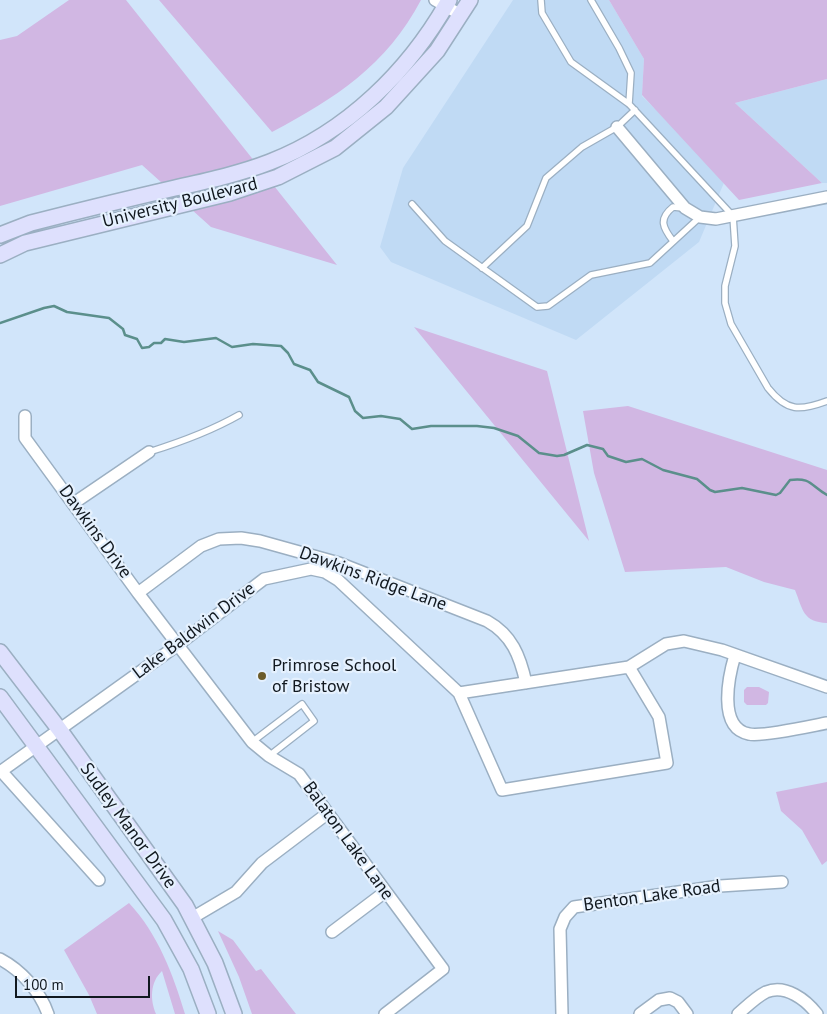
<!DOCTYPE html>
<html>
<head>
<meta charset="utf-8">
<style>
  body { margin:0 }
  #map { position:relative; width:827px; height:1014px; overflow:hidden; background:#d1e5fa; font-family:"PT Sans",sans-serif }
  canvas { display:block }
  .scale { position:absolute; left:15px; top:976px; width:135px; height:22px; box-sizing:border-box; border:2px solid #11181f; border-top:0; padding-left:6px; font-size:15px; line-height:18px; white-space:nowrap; color:#11181f; -webkit-text-stroke:4px #e5f1fe; paint-order:stroke }
</style>
</head>
<body>
<div id="map">
<canvas width="827" height="1014"></canvas>
<div class="scale">100 m</div>
</div>
<script>
const ctx = document.querySelector('canvas').getContext('2d');
ctx.lineJoin = 'round';
function fillPath(path, color) {
  ctx.fillStyle = color;
  ctx.fill(path, 'evenodd');
}
function trace(path, color, width, dash) {
  ctx.strokeStyle = color;
  ctx.lineWidth = width;
  ctx.lineCap = dash ? 'butt' : 'round';
  ctx.setLineDash(dash || []);
  ctx.stroke(path);
}
function label(font, color, halo, rows, align = 'center') {
  ctx.font = font + ' "PT Sans",sans-serif';
  ctx.lineWidth = 4.5;
  ctx.setLineDash([]);
  ctx.textBaseline = 'middle';
  ctx.strokeStyle = halo;
  ctx.fillStyle = color;
  for (const [text, x, y, turn = 0] of rows) {
    ctx.save();
    ctx.translate(x, y);
    ctx.rotate((+turn || 0) * Math.PI / 180);
    ctx.textAlign = isNaN(turn) ? turn : align;
    if (halo) ctx.strokeText(text, 0, 0);
    ctx.fillText(text, 0, 0);
    ctx.restore();
  }
}
fillPath(new Path2D(`
  M 513,0 L 609,0 L 644,59 L 642,96 L 726,178 L 699,242 L 576,340 L 391,262 L 380,247 L 403,168 Z
  M 827,79 L 827,183 L 822,183 L 735,103 Z`), '#c0daf4');
fillPath(new Path2D(`
  M 69,0 L 126,0 L 337,265 L 211,227 L 142,165 L 0,206 L 0,40 L 17,36 Z
  M 159,0 L 421,0 C 386,66 336,98 272,132 Z
  M 609,0 L 827,0 L 827,79 L 735,103 L 822,183 L 739,200 L 642,95 L 644,59 Z
  M 414,327 L 547,371 L 589,541 Z
  M 628,406 L 827,470 L 827,623 C 803,622 803,610 795,590 L 764,582 L 726,567 L 625,572 L 594,473 L 583,411 Z
  M 747,687 L 759,687 L 769,692 L 768,703 L 766,705 L 747,705 L 744,702 L 744,690 Z
  M 827,782 L 827,861 L 822,865 L 802,830 L 781,811 L 776,792 Z
  M 129,903 C 158,934 173,974 185,1014 L 175,1014 L 162,971 C 150,982 150,1000 156,1014 L 97,1014 L 89,995 L 64,950 Z
  M 218,931 L 233,940 L 256,971 L 261,969 L 296,1014 L 252,1014 L 239,977 Z`), '#d1b7e3');
trace(new Path2D(`
  M 0,323 L 44,308 L 54,306 L 67,312 L 109,318 L 123,329 L 125,335 L 137,339 L 142,348 L 149,347 L 154,343 L 161,343 L 165,339 L 184,342 L 216,338 L 232,347 L 253,344 L 281,346 L 288,353 L 294,364 L 310,370 L 318,382 L 349,397 L 355,411 L 363,418 L 381,416 L 400,419 L 412,429 L 431,426 L 477,426 L 494,428 L 518,436 L 539,453 L 557,456 L 564,455 L 587,445 L 603,449 L 608,456 L 626,462 L 642,459 L 663,470 L 697,479 L 710,490 L 715,492 L 742,488 L 776,495 L 780,493 L 790,480 C 811,477 811,486 827,495`), '#5b8f8b', 2.5);
const lane = new Path2D(`
  M 541,0 L 542,13 L 571,62 L 629,104 L 733,216 L 735,246 L 725,286 L 725,303 L 731,324 L 768,388 C 787,412 800,411 827,401
  M 591,0 L 619,48 L 631,73 L 629,104
  M 412,204 L 445,241 L 537,307 L 548,306 L 591,275 L 650,263 L 700,217
  M 673,241 C 663,228 658,219 673,207 L 683,208
  M 482,268 L 527,226 L 546,178 L 582,147 L 617,127 L 635,110
  M 149,452 C 181,442 211,431 239,415
  M 252,742 L 302,704 L 314,721 L 269,756`);
const street = new Path2D(`
  M 435,0 L 461,15
  M 617,127 L 685,208 L 700,217 L 716,219 L 827,197
  M 25,416 L 25,438 L 138,593 L 252,742 L 269,756 L 299,774 L 443,969 L 385,1014
  M 74,503 L 149,452
  M 138,593 L 201,546 L 219,539 L 241,538 L 260,541 L 339,563 L 487,621 C 512,635 520,656 526,683
  M 735,655 C 729,675 717,728 749,734 C 763,737 811,726 827,723
  M 459,693 L 629,667 L 666,644 L 684,641 L 722,650 L 827,687
  M 1,771 L 99,880
  M 0,772 L 179,644 L 264,579 L 311,569 L 325,572 L 338,580 L 459,693 L 502,790 L 667,763 L 659,717 L 629,667
  M 192,918 L 236,892 L 262,863 L 328,813
  M 332,932 L 385,892
  M 0,959 C 21,970 40,991 48,1014
  M 562,1014 L 560,929 L 565,917 L 574,907 L 720,886 L 782,882
  M 640,1014 L 659,1000 L 670,998 L 678,1002 L 687,1014
  M 738,1014 C 746,1007 756,997 766,992 C 786,984 806,1000 817,1014`);
const secondary = new Path2D(`
  M 0,235 L 31,223 C 78,211 127,199 175,188 C 206,181 239,174 270,162 C 347,132 409,71 449,0
  M 0,255 L 25,243 L 230,193 L 278,177 L 335,148 L 386,107 L 437,51 L 470,0
  M 0,652 L 59,729 L 185,905 L 215,963 L 234,1014
  M 0,697 L 164,920 L 191,969 L 208,1014`);
trace(lane, '#9bafc2', 8);
trace(street, '#9bafc2', 14);
trace(secondary, '#9bafc2', 18);
trace(lane, '#fff', 5.5);
trace(street, '#fff', 11);
trace(secondary, '#dee0fd', 15);
for (const [x, y, r, color] of [
  [262,676,5,"#6c5c2a"]
]) {
  const dot = new Path2D();
  dot.arc(x, y, r, 0, 2 * Math.PI);
  ctx.fillStyle = color;
  ctx.fill(dot);
  trace(dot, '#e5f1fe', 2);
}
label('18px', '#11181f', '#e5f1fe', [
  ["University Boulevard",180,203,-14],
  ["Dawkins Drive",95,532,54],
  ["Dawkins Ridge Lane",373,579,20],
  ["Lake Baldwin Drive",194,631,-37],
  ["Sudley Manor Drive",128,826,54],
  ["Balaton Lake Lane",348,841,54],
  ["Benton Lake Road",652,896,-8]
]);
label('18px', '#11181f', '#e5f1fe', [
  ["Primrose School",272,666],
  ["of Bristow",272,687]
], 'left');
</script>
</body>
</html>
